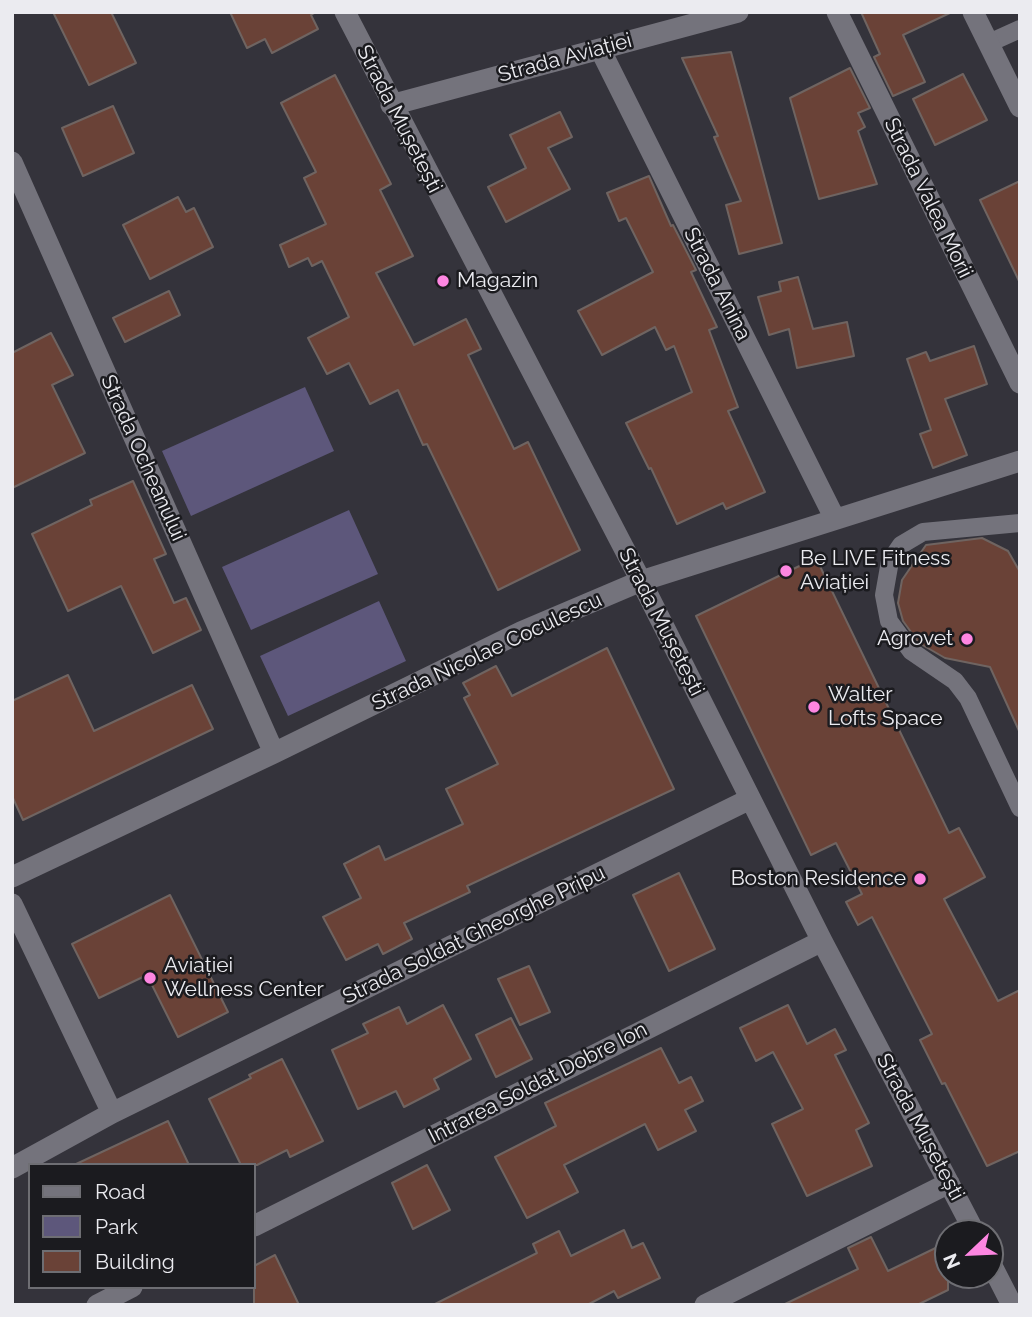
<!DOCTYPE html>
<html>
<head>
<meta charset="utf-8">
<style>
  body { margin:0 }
  #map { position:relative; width:1032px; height:1317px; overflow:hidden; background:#34333b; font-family:Raleway,sans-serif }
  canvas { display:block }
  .frame { position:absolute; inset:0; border:14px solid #ebebf0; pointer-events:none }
  .legend { position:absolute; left:28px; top:1163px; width:228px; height:126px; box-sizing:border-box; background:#1b1b1f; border:2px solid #6e6e73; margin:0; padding:9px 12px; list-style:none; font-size:21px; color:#ebebf0 }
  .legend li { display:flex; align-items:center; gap:14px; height:35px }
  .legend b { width:35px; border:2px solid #6e6e73 }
  .north { position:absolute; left:934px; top:1219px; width:70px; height:70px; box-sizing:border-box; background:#1b1b1f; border:2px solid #6e6e73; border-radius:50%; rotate:247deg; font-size:19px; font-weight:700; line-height:28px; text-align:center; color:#ebebf0 }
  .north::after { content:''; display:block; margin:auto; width:24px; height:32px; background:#fd86e1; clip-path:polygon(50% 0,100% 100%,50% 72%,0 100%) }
</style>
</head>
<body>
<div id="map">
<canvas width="1032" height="1317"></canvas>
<div class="frame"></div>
<ul class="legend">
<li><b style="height:9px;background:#74737c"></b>Road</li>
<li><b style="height:19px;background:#5d577b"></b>Park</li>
<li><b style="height:19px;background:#6a4237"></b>Building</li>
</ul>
<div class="north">N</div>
</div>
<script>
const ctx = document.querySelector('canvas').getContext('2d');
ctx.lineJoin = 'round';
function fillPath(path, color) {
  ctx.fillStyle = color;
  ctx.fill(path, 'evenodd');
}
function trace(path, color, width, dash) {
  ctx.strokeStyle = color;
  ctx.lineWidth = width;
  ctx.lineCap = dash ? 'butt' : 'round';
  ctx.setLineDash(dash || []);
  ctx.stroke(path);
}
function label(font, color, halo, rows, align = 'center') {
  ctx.font = font + ' Raleway,sans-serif';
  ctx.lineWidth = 5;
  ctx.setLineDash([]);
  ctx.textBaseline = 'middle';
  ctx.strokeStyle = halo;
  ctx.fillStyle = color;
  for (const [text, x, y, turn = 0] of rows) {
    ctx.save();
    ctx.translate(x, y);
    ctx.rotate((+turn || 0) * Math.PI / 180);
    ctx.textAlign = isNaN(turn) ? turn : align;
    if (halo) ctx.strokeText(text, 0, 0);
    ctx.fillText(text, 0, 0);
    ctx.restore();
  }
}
fillPath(new Path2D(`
  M 305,387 L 334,451 L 191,516 L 162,451 Z
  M 349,510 L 378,574 L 251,630 L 222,567 Z
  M 379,601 L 406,661 L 288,716 L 260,656 Z`), '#5d577b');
const building = new Path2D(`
  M 53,12 L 111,12 L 136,63 L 89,85 Z
  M 230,12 L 316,12 L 311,15 L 318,29 L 272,53 L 265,39 L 247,48 Z
  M 861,12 L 952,12 L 903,35 L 925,82 L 893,96 L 874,57 L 880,54 Z
  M 731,52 L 782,243 L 739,254 L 726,205 L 741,201 L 714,137 L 718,136 L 682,58 Z
  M 850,68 L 870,108 L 858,113 L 865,127 L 858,131 L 877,184 L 819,199 L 790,98 Z
  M 963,74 L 987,120 L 935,145 L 913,99 Z
  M 335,75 L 391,184 L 380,190 L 413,256 L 376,273 L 414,345 L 466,319 L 481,349 L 468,355 L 514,449 L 528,442 L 580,550 L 498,590 L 427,444 L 423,445 L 398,390 L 370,404 L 349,363 L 327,374 L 308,338 L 349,317 L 322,261 L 312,266 L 308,258 L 289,267 L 280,245 L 326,224 L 304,178 L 316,172 L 281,103 Z
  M 113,106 L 134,153 L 83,176 L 62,128 Z
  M 560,112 L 572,137 L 548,148 L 570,189 L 506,222 L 488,187 L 526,168 L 510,135 Z
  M 649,176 L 671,226 L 673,225 L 696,270 L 691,272 L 717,327 L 709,330 L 738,407 L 728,411 L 765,492 L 726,509 L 723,503 L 677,524 L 651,468 L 649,469 L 626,423 L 692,392 L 674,346 L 666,350 L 655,327 L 602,355 L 578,311 L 653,272 L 626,218 L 619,221 L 607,193 Z
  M 1020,181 L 1020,283 L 980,200 Z
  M 178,197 L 186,212 L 194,208 L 213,247 L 150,279 L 123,225 Z
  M 798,277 L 813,329 L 847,322 L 854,356 L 797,368 L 789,329 L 769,335 L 758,297 L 781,291 L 779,282 Z
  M 169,291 L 180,315 L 125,342 L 113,318 Z
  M 51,333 L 73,375 L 52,385 L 85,453 L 12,488 L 12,353 Z
  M 974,346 L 987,384 L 945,399 L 967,455 L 933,468 L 920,434 L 931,430 L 907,359 L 926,352 L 930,361 Z
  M 133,481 L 166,554 L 154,559 L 174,603 L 186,598 L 201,630 L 153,653 L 121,586 L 68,611 L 32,534 L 92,505 L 90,500 Z
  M 982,538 L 1008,551 L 1020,572 L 1020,733 L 990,667 L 945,658 L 919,643 L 903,621 L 898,603 L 902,580 L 926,545 Z
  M 816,558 L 949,833 L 959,828 L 985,877 L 944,899 L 998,1001 L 1020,990 L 1020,1151 L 987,1166 L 945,1083 L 942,1084 L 920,1040 L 932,1034 L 872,917 L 858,925 L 846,902 L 862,894 L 836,843 L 811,855 L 696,616 Z
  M 607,648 L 674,789 L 467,886 L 470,892 L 404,923 L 412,939 L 383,954 L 378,944 L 346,960 L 323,917 L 361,898 L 344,864 L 379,846 L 385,860 L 463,824 L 446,789 L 498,764 L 464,698 L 470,695 L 463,683 L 496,666 L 512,696 Z
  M 68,675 L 94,731 L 192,685 L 213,729 L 23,820 L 12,796 L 12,701 Z
  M 679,873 L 715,949 L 669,971 L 633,895 Z
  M 170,895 L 228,1012 L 178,1037 L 147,975 L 99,998 L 72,944 Z
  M 529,966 L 550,1012 L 520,1025 L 498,979 Z
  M 443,1005 L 471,1059 L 434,1079 L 439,1089 L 404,1107 L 396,1091 L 358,1109 L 332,1050 L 368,1033 L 363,1024 L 399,1007 L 407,1024 Z
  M 788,1005 L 807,1044 L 835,1029 L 846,1050 L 835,1055 L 869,1123 L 856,1130 L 872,1166 L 807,1196 L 772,1124 L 803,1109 L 773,1052 L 756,1061 L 740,1028 Z
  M 511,1018 L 532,1059 L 496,1077 L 476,1035 Z
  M 661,1048 L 679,1083 L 691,1077 L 703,1101 L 685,1110 L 696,1131 L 658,1150 L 645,1124 L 564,1165 L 578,1192 L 527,1218 L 495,1157 L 556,1126 L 545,1103 Z
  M 282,1059 L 323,1141 L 290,1157 L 287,1150 L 257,1165 L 241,1165 L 209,1099 L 251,1078 L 249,1075 Z
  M 168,1121 L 189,1165 L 74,1165 Z
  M 427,1165 L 450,1210 L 413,1229 L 392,1183 Z
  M 624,1230 L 632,1248 L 643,1243 L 660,1278 L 618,1298 L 614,1291 L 587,1305 L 433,1305 L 537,1253 L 533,1244 L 559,1231 L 571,1256 Z
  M 871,1237 L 888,1271 L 948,1242 L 948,1290 L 917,1305 L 783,1305 L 858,1269 L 848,1248 Z
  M 275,1255 L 299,1305 L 254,1305 L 254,1266 Z`);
fillPath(building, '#6a4237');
trace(building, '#6f6461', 2);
trace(new Path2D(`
  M 989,43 L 1020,29
  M 1020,523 L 923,532 L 901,545 L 890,561 L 884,595 L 889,621 L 911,651 L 955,681 L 968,698 L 1020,808`), '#74737c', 18);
trace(new Path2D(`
  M 345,12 L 641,581 L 822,941 L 975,1233
  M 837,12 L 1020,383
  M 973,12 L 1020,107
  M 600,49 L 835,519
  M 391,105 L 738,12
  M 12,162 L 274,753
  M 12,877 L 274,753 L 521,632 L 641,581 L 1020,461
  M 12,904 L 112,1113
  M 12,1168 L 112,1113 L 750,799
  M 254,1226 L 822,941
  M 990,1262 L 1012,1305
  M 97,1305 L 132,1287
  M 705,1305 L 949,1183`), '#74737c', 21);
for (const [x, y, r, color] of [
  [443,281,7,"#fd86e1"],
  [786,571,7,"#fd86e1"],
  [967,639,7,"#fd86e1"],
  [814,707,7,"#fd86e1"],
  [920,879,7,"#fd86e1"],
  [150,978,7,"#fd86e1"]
]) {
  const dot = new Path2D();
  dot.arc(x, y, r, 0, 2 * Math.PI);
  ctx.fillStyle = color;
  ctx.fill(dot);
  trace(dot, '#1b1b1f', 2.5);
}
label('21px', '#ebebf0', '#1b1b1f', [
  ["Strada Aviației",565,58,-15],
  ["Strada Mușetești",399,119,63],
  ["Strada Valea Morii",928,198,64],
  ["Strada Anina",717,284,63],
  ["Strada Ocheanului",143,458,66],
  ["Strada Mușetești",661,622,63],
  ["Strada Nicolae Coculescu",487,652,-25],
  ["Strada Soldat Gheorghe Pripu",474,935,-26],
  ["Intrarea Soldat Dobre Ion",538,1083,-27],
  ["Strada Mușetești",920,1127,62]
]);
label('21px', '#ebebf0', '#1b1b1f', [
  ["Magazin",457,281],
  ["Be LIVE Fitness",800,559],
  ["Aviației",800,583],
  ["Agrovet",953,639,"right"],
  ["Walter",828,695],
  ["Lofts Space",828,719],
  ["Boston Residence",906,879,"right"],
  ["Aviației",164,966],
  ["Wellness Center",164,990]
], 'left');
</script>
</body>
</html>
